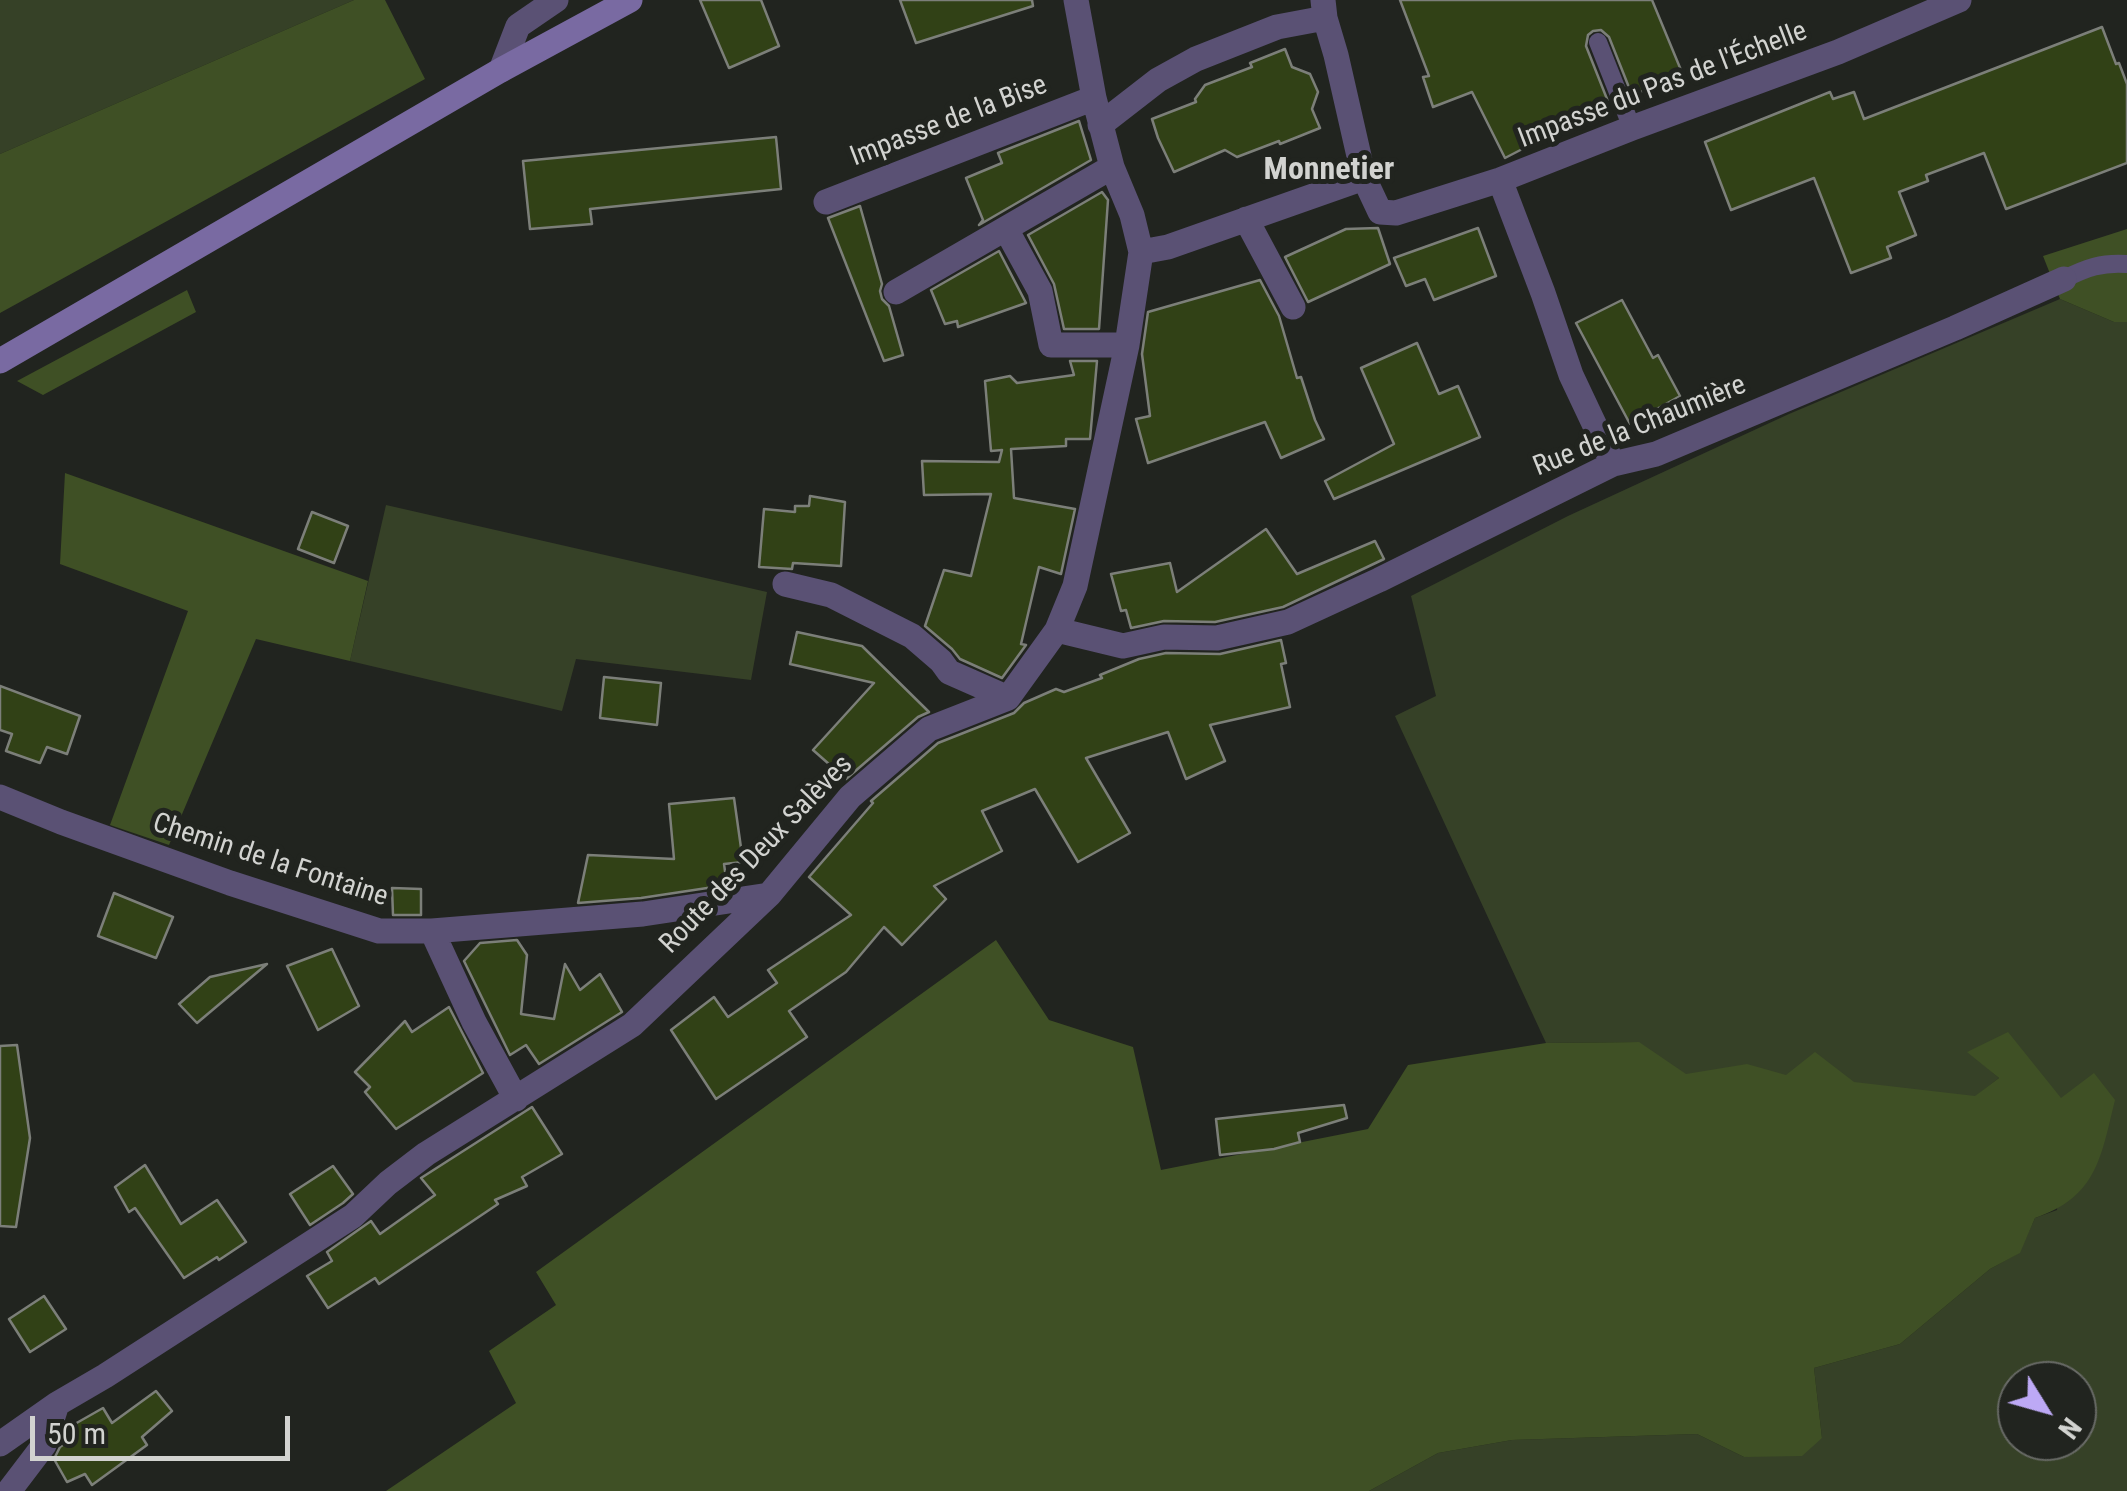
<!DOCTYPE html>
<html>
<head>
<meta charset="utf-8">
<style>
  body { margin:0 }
  #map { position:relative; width:2127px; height:1491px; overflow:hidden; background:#21241f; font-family:"Roboto Condensed",sans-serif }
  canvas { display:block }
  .north { position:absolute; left:1997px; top:1361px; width:100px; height:100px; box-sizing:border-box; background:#21241f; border:2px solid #686a66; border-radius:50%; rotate:127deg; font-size:28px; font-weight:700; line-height:40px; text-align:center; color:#d2d3d0 }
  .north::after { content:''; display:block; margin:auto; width:35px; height:45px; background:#bda9f5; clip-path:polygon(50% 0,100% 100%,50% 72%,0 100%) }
  .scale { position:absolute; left:30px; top:1416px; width:260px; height:45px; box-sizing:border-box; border:5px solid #d2d3d0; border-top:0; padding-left:12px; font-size:30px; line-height:35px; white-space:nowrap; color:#d2d3d0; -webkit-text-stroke:8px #21241f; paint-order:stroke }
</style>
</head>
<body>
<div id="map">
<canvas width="2127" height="1491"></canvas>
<div class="north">N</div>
<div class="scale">50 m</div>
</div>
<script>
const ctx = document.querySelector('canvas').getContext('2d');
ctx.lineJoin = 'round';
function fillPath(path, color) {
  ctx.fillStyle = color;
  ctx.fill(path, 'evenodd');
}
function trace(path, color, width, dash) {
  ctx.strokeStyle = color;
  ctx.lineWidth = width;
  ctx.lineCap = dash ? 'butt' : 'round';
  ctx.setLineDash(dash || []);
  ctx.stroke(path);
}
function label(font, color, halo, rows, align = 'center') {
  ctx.font = font + ' "Roboto Condensed",sans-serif';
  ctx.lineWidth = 10;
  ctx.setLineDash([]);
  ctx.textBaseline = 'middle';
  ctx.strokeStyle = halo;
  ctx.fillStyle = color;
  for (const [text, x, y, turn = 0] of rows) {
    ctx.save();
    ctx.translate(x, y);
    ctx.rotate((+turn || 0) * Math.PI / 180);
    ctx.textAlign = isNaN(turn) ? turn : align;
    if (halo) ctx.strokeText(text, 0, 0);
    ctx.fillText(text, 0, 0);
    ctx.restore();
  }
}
fillPath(new Path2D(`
  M 0,0 L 354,0 L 0,154 Z
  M 2060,299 L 2114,322 L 2127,322 L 2127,1491 L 1369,1491 L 1438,1453 L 1512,1440 L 1697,1434 L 1744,1457 L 1822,1438 L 1814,1368 L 1900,1344 L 1990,1269 L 2019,1253 L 2035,1218 L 2057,1210 L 2061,1099 L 1968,1051 L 1999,1078 L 1976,1096 L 1567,1170 L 1637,1042 L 1546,1043 L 1395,716 L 1436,696 L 1411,596 L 1568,516 L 1789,414 ZM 2017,1381 L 2077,1381 L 2077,1441 L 2017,1441 Z
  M 386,505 L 767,592 L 751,680 L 576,659 L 562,711 L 350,661 Z`), '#364127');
fillPath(new Path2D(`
  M 354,0 L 385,0 L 425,79 L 0,313 L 0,154 Z
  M 2127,229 L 2127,322 L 2114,322 L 2060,299 L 2043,256 Z
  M 187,290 L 196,312 L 43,395 L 17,381 Z
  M 65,473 L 368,581 L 350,661 L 256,639 L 169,845 L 110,825 L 188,611 L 60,564 Z
  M 996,940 L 1049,1020 L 1133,1047 L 1161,1170 L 1368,1129 L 1408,1065 L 1546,1043 L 1639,1042 L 1686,1074 L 1747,1064 L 1786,1075 L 1815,1052 L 1854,1082 L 1975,1096 L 1999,1078 L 1967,1052 L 2008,1032 L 2061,1098 L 2094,1073 L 2115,1100 C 2101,1157 2097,1197 2035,1218 L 2020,1253 L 1990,1269 L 1900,1344 L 1814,1368 L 1822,1438 L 1802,1456 L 1744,1457 L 1697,1434 L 1512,1440 L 1438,1453 L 1369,1491 L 386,1491 L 516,1403 L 489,1351 L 556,1305 L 536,1272 Z`), '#3f5025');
const building = new Path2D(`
  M 700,0 L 761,0 L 779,46 L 729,68 Z
  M 900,0 L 1032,0 L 1033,6 L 916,43 Z
  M 1400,0 L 1652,0 L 1683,75 L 1632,95 L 1609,37 L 1601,30 L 1593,31 L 1588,35 L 1586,46 L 1609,104 L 1505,158 L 1472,92 L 1433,107 L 1423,77 L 1429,76 Z
  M 2102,27 L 2116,64 L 2119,63 L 2127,84 L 2127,163 L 2006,209 L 1984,153 L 1926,175 L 1928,181 L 1899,192 L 1916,235 L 1887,247 L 1891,258 L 1851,273 L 1814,178 L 1731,210 L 1705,142 L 1830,92 L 1833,99 L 1854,92 L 1864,119 Z
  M 1285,49 L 1292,67 L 1310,74 L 1318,92 L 1312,109 L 1320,128 L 1280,144 L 1279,141 L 1237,157 L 1225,150 L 1174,172 L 1158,138 L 1152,119 L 1196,102 L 1195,99 L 1205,85 L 1252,67 L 1250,63 Z
  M 1079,121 L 1091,160 L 979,225 L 983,220 L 966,178 L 1002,163 L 998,153 Z
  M 776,137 L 781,189 L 590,209 L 592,224 L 530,229 L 523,161 Z
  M 1102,192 L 1108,200 L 1099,329 L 1064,329 L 1054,284 L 1028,235 Z
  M 860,206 L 882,284 L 880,291 L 882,299 L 889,306 L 903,355 L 884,361 L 828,218 Z
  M 1378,228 L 1390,264 L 1308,302 L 1285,257 L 1346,229 Z
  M 1478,228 L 1496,276 L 1434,300 L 1425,279 L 1406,286 L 1394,258 Z
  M 999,251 L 1026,303 L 958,327 L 957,321 L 945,324 L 931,290 Z
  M 1260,280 L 1279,316 L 1297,378 L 1301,377 L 1315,420 L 1324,439 L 1281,458 L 1265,422 L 1148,463 L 1136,419 L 1150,416 L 1142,354 L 1148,312 Z
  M 1622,300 L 1653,358 L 1658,355 L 1680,396 L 1630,424 L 1576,323 Z
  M 1417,343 L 1439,394 L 1458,386 L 1480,437 L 1334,499 L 1325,481 L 1394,444 L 1361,368 Z
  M 1070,361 L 1097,361 L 1090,439 L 1066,439 L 1066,446 L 1011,449 L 1014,498 L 1075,509 L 1061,574 L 1039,567 L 1021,644 L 1026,645 L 1002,678 L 960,659 L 952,649 L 925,626 L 944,570 L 971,576 L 991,494 L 924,495 L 922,461 L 999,462 L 1002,450 L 991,451 L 985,381 L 1010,376 L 1017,383 L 1074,375 Z
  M 810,496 L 845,502 L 841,566 L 793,563 L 792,569 L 759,567 L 764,509 L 795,512 L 795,506 L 809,506 Z
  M 312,512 L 348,526 L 334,563 L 298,549 Z
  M 1266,529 L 1297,574 L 1375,541 L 1384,559 L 1283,607 L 1215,622 L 1164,621 L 1131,628 L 1126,610 L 1121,611 L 1111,574 L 1170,563 L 1177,592 Z
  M 797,632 L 862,646 L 929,712 L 918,717 L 846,779 L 813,750 L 874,683 L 790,664 Z
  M 1281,640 L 1286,663 L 1281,664 L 1290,707 L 1210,725 L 1225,761 L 1186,779 L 1168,732 L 1086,758 L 1130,833 L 1078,862 L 1035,789 L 982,811 L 1002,851 L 934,886 L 946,899 L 902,945 L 884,927 L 846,972 L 789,1011 L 807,1037 L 716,1099 L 671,1030 L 714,997 L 728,1017 L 777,983 L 768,970 L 851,915 L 809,877 L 873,803 L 871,801 L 938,743 L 1014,713 L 1024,703 L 1056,689 L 1064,692 L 1102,678 L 1100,675 L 1139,659 L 1166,653 L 1220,654 Z
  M 604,677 L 661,683 L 657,725 L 600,718 Z
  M 0,686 L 80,716 L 67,754 L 47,747 L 40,763 L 6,751 L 12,734 L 0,730 Z
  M 734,798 L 743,862 L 724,864 L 727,885 L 641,898 L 578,903 L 588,855 L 674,859 L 669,804 Z
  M 392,888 L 421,889 L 421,915 L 393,915 Z
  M 114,893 L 173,917 L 156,958 L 98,936 Z
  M 517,940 L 527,955 L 521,1014 L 554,1019 L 565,964 L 580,990 L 600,974 L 622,1012 L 539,1064 L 526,1045 L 510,1055 L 464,961 L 480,943 Z
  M 332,949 L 359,1006 L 318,1030 L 287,966 Z
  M 267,964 L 197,1023 L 179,1004 L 210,977 Z
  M 449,1007 L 483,1073 L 396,1129 L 365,1092 L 370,1087 L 355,1072 L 405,1021 L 412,1032 Z
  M 17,1045 L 30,1138 L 16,1227 L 0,1226 L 0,1046 Z
  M 1344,1105 L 1347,1118 L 1298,1133 L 1300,1142 L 1274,1149 L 1220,1155 L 1216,1119 Z
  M 532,1107 L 562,1154 L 522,1177 L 527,1186 L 495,1200 L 498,1204 L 379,1284 L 375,1278 L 328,1308 L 307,1276 L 332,1261 L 327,1252 L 371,1221 L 380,1234 L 435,1195 L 421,1178 Z
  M 145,1165 L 181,1224 L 217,1200 L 246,1242 L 219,1260 L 217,1257 L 184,1278 L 135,1208 L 129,1212 L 115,1187 Z
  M 333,1166 L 353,1194 L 343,1203 L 310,1225 L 290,1194 Z
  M 44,1296 L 66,1329 L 30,1352 L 9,1319 Z
  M 156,1391 L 172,1411 L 142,1437 L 147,1445 L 92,1485 L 85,1474 L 67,1482 L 54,1459 L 60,1447 L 67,1442 L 64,1437 L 66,1429 L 103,1408 L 112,1423 Z`);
fillPath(building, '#314116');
trace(building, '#7c7f79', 2.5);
trace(new Path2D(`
  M 1598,42 L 1632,128
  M 2064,279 C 2086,268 2102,262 2127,264`), '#5a5174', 18);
trace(new Path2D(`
  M 1323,0 L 1325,18 L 1336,55 L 1364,178 L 1380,212 L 1396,213 L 1500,180 L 1632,128 L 1838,52 L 1959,0
  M 501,70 L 518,26 L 556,0
  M 1100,125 L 1158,80 L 1196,59 L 1277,27 L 1325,18
  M 1500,180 L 1543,293 L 1571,375 L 1613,464
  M 826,202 L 1094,98
  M 1246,219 L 1293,307
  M 1006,229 L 1040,291 L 1051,345 L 1127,345
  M 1141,252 L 1168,247 L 1364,178
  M 896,292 L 1112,167
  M 785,584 L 831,595 L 912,636 L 941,661 L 949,672 L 1008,698
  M 1057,630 L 1123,646 L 1164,637 L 1217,638 L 1288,622 L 1379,580 L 1613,464 L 1656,454 L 1955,328 L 2064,279
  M 0,797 L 61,822 L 230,883 L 379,931 L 432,931 L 643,914 L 769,895
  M 432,931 L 474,1022 L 516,1099
  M 0,1444 L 57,1404 L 105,1376 L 353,1216 L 388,1183 L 426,1154 L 632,1025 L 769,895 L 850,797 L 929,729 L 1008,698 L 1057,630 L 1075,586 L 1127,345 L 1141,252 L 1132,215 L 1112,167 L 1094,98 L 1076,0
  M 9,1491 L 44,1445 L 57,1404`), '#5a5174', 25);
trace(new Path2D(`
  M 0,361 L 501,70 L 630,0`), '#796aa2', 25);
label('28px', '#d2d3d0', '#21241f', [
  ["Impasse du Pas de l'Échelle",1663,86,-21],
  ["Impasse de la Bise",949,122,-21],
  ["Rue de la Chaumière",1640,427,-22],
  ["Route des Deux Salèves",757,855,-46],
  ["Chemin de la Fontaine",270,861,18]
]);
label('bold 32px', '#d2d3d0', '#21241f', [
  ["Monnetier",1329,171]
]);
</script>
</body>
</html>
